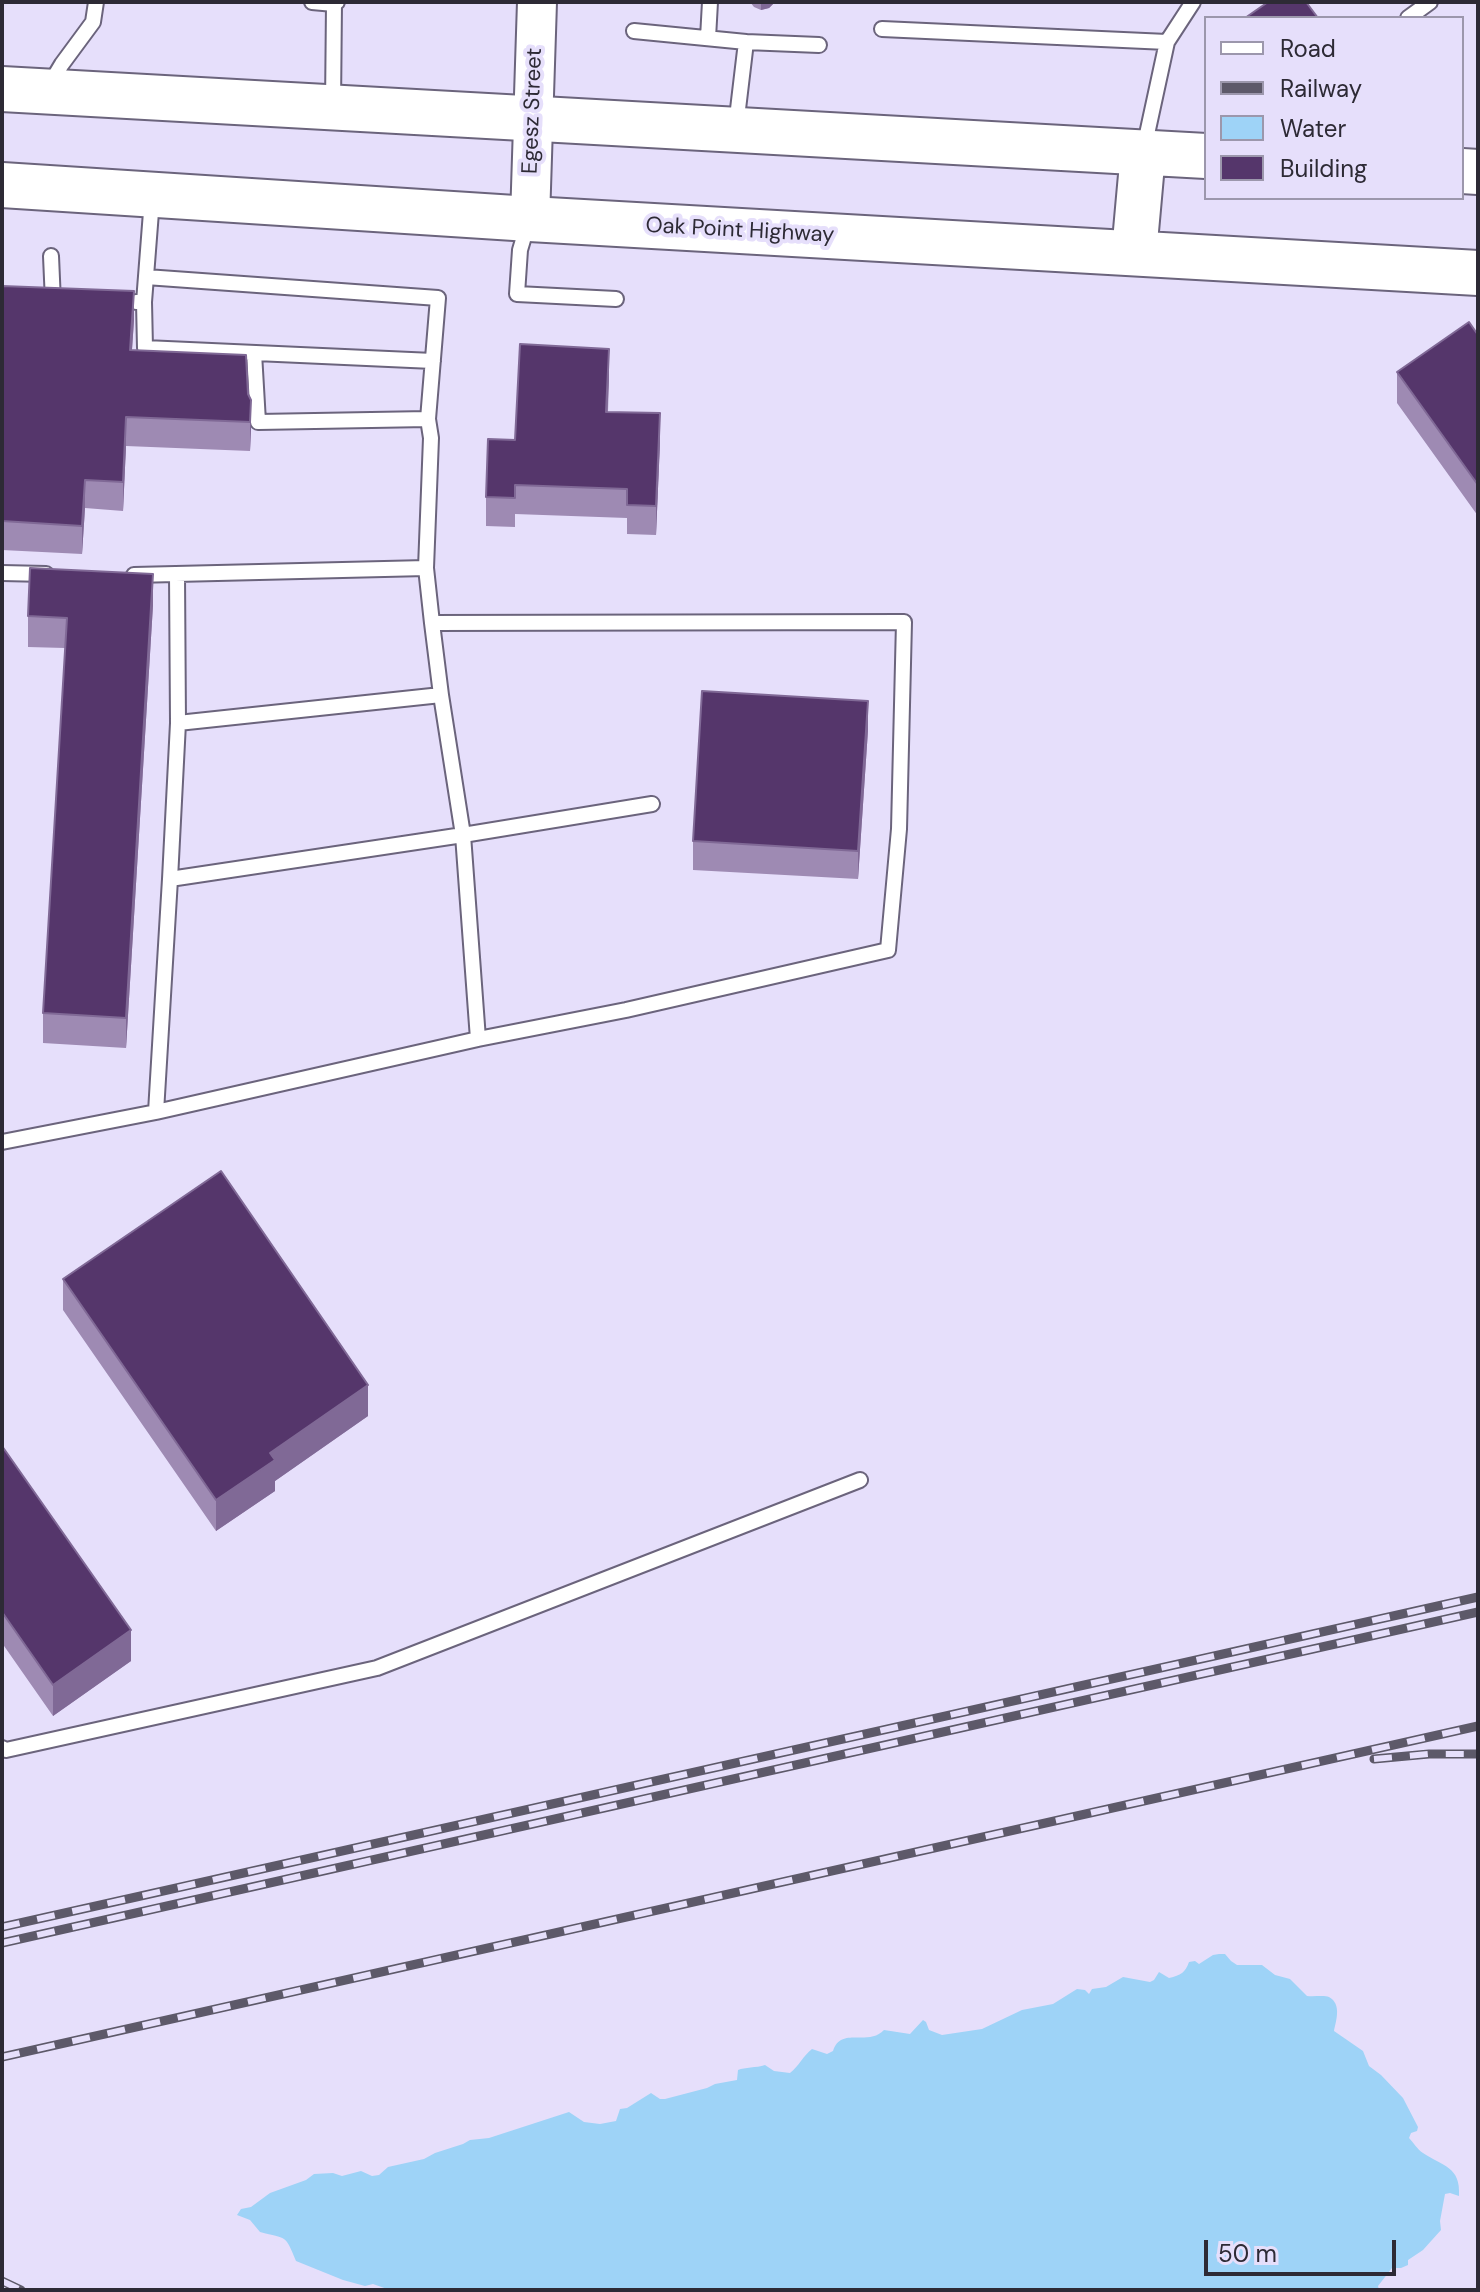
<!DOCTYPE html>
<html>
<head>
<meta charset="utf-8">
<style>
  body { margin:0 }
  #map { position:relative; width:1480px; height:2292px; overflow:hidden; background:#e6dffb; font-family:"DM Sans",sans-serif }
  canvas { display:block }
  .frame { position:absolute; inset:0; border:4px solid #2d2a35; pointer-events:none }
  .legend { position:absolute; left:1204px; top:16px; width:260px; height:184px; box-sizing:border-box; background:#e6dffb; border:2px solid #9c97ac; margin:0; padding:10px 14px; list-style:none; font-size:24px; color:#2d2a35 }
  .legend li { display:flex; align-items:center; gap:16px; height:40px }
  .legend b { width:40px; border:2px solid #9c97ac }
  .scale { position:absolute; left:1204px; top:2240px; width:192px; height:36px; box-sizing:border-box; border:4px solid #2d2a35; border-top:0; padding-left:10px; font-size:24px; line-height:28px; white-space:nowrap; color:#2d2a35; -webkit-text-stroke:6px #e6dffb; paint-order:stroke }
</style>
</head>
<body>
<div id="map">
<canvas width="1480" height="2292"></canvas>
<div class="frame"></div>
<ul class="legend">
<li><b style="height:10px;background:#fff"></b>Road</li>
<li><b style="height:10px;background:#5d5969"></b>Railway</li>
<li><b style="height:22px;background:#9ed3f7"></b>Water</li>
<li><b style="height:22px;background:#55366b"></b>Building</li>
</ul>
<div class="scale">50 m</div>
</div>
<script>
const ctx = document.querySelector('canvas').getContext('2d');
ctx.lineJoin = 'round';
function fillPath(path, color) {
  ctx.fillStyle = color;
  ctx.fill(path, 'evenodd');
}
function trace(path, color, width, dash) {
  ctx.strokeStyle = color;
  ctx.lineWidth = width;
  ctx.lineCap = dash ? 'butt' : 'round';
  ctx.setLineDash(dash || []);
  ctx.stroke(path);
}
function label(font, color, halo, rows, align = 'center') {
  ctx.font = font + ' "DM Sans",sans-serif';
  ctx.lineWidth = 8;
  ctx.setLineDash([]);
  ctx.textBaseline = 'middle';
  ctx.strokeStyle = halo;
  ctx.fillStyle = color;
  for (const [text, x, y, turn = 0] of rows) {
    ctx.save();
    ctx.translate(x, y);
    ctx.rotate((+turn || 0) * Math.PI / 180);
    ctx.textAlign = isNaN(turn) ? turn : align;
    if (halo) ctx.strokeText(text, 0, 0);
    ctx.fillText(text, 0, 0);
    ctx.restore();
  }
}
fillPath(new Path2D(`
  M 1219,1954 L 1225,1954 L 1231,1961 L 1237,1965 L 1262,1965 L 1275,1975 L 1290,1979 L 1307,1996 C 1314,1997 1324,1995 1329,1997 C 1342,2004 1336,2021 1334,2031 L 1363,2051 L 1369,2066 L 1381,2075 L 1403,2098 L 1418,2127 L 1417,2131 L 1411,2133 L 1409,2138 C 1414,2143 1417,2149 1423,2153 C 1442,2166 1461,2166 1459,2196 L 1450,2193 L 1445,2194 L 1440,2221 L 1441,2230 L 1423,2250 L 1408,2260 L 1408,2265 L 1401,2268 L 1392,2268 L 1378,2286 L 1379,2290 L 390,2290 L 373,2284 L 365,2286 L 343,2280 L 296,2261 C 285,2234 287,2239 260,2232 L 250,2220 L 237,2215 L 241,2209 L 251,2207 L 270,2193 L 306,2180 L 314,2174 L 333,2173 L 342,2176 L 361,2171 L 372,2176 L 379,2175 L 388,2167 L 424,2159 L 435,2153 L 463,2144 L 470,2140 L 489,2138 L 569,2112 L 584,2122 L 600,2124 L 616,2121 L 620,2109 L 627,2108 L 651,2093 L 660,2099 L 665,2099 L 707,2088 L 715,2084 L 737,2080 L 738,2070 C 745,2067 756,2068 765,2065 L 774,2071 L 790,2073 C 799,2066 803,2056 812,2049 L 827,2054 L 833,2051 C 841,2026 868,2047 884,2030 L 910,2034 L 923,2020 L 926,2022 L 929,2030 L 942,2035 L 982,2029 L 1022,2010 L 1053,2004 L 1077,1989 L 1085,1990 L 1089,1994 L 1092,1989 L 1106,1987 L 1123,1977 L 1150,1982 L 1154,1980 L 1159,1972 L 1169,1978 C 1181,1975 1185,1973 1189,1962 L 1195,1961 L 1199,1964 L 1213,1955 Z`), '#9ed3f7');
const lane = new Path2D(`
  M 312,2 L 334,4
  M 1408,18 L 1430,2
  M 882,29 L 1167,42
  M 634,31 L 746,42 L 819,45
  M 708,38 L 710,2
  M 50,84 L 62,64 L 93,22 L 96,2
  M 333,105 L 334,4 L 337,2
  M 736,126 L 746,42
  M 1144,148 L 1167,42 L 1193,2
  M 528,223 L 520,250 L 517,294 L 616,299
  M 51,256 L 53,302 L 55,302
  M 146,277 L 438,298 L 428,419 L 258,422 L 254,353
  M 136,302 L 144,302 L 152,199
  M 144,302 L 145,348 L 433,361
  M 2,573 L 46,574
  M 134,575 L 426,568
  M 177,575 L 178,723 L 441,695 L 432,623
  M 441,695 L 463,835 L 652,804
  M 170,879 L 178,723
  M 156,1112 L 170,879 L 463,835 L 478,1039
  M 2,1142 L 156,1112 L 478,1039 L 626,1010 L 888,950 L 899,829 L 904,622 L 432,623 L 426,568 L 431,438 L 428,419
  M 2,1748 L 6,1750 L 377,1668 L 860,1480`);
const secondary = new Path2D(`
  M 530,219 L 537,2`);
const primary = new Path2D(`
  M 2,89 L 1206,156
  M 1462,171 L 1478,172
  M 2,185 L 530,219 L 1478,273
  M 1134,253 L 1143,153`);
trace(lane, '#6b647c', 18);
trace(secondary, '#6b647c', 42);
trace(primary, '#6b647c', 48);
trace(lane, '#fff', 14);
trace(secondary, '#fff', 38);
trace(primary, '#fff', 44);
const rail = new Path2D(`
  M 1374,1759 L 1429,1754 L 1478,1754
  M 2,1927 L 1478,1597
  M 2,1943 L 1478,1612
  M 2,2057 L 1478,1726
  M 2,2281 L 21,2290`);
trace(rail, '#5d5969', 9);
trace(rail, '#e6dffb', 6, [18]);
fillPath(new Path2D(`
  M 750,2 L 775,2 L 769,8 L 761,10 L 754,7 Z
  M 2,286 L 134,320 L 132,350 L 246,355 L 251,429 L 250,451 L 126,446 L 123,511 L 85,508 L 82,554 L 2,550 Z
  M 1478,335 L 1478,516 L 1397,403 L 1397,372 Z
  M 609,378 L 608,412 L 660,442 L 656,535 L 627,534 L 627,518 L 515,514 L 515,527 L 486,526 L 486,497 L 515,440 Z
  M 153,605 L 126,1048 L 43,1043 L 43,1013 L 65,648 L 28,647 L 28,616 Z
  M 868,730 L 858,879 L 693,870 L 693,841 Z
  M 63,1279 L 368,1416 L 275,1481 L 275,1491 L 216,1531 L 63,1310 Z
  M 2,1446 L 131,1661 L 53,1716 L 2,1643 Z`), '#9e8ab3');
fillPath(new Path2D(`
  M 761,2 L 775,2 L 769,8 L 761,10 Z
  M 134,291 L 134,320 L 130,378 L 130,350 Z
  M 609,349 L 609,378 L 606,441 L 606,412 Z
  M 251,400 L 251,429 L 250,451 L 250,422 Z
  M 660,413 L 660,442 L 656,535 L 656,506 Z
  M 126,417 L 126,446 L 123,511 L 123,482 Z
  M 85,480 L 85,508 L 82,554 L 82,526 Z
  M 153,574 L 153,605 L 126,1048 L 126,1018 Z
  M 868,701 L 868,730 L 858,879 L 858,851 Z
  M 368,1385 L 368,1416 L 275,1481 L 275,1491 L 216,1531 L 216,1500 L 270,1453 Z
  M 131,1630 L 131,1661 L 53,1716 L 53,1685 Z`), '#806996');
const building = new Path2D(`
  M 1268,2 L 1306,2 L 1318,18 L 1245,18 Z
  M 2,286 L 134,291 L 130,350 L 246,355 L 248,394 L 251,400 L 250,422 L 126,417 L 123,482 L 85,480 L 82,526 L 2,521 Z
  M 1469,322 L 1478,335 L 1478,485 L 1397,372 Z
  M 520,344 L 609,349 L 606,412 L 660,413 L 656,506 L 627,505 L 627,489 L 515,485 L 515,498 L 486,497 L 488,439 L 515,440 Z
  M 30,568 L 153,574 L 126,1018 L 43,1013 L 67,618 L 28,616 Z
  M 702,691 L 868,701 L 858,851 L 693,841 Z
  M 221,1171 L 368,1385 L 270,1453 L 275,1460 L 216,1500 L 63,1279 Z
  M 2,1446 L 131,1630 L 53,1685 L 2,1612 Z`);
fillPath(building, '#55366b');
trace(building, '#806996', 2);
label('22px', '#2d2a35', '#e6dffb', [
  ["Egesz Street",533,111,-88],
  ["Oak Point Highway",740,231,3]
]);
</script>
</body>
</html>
